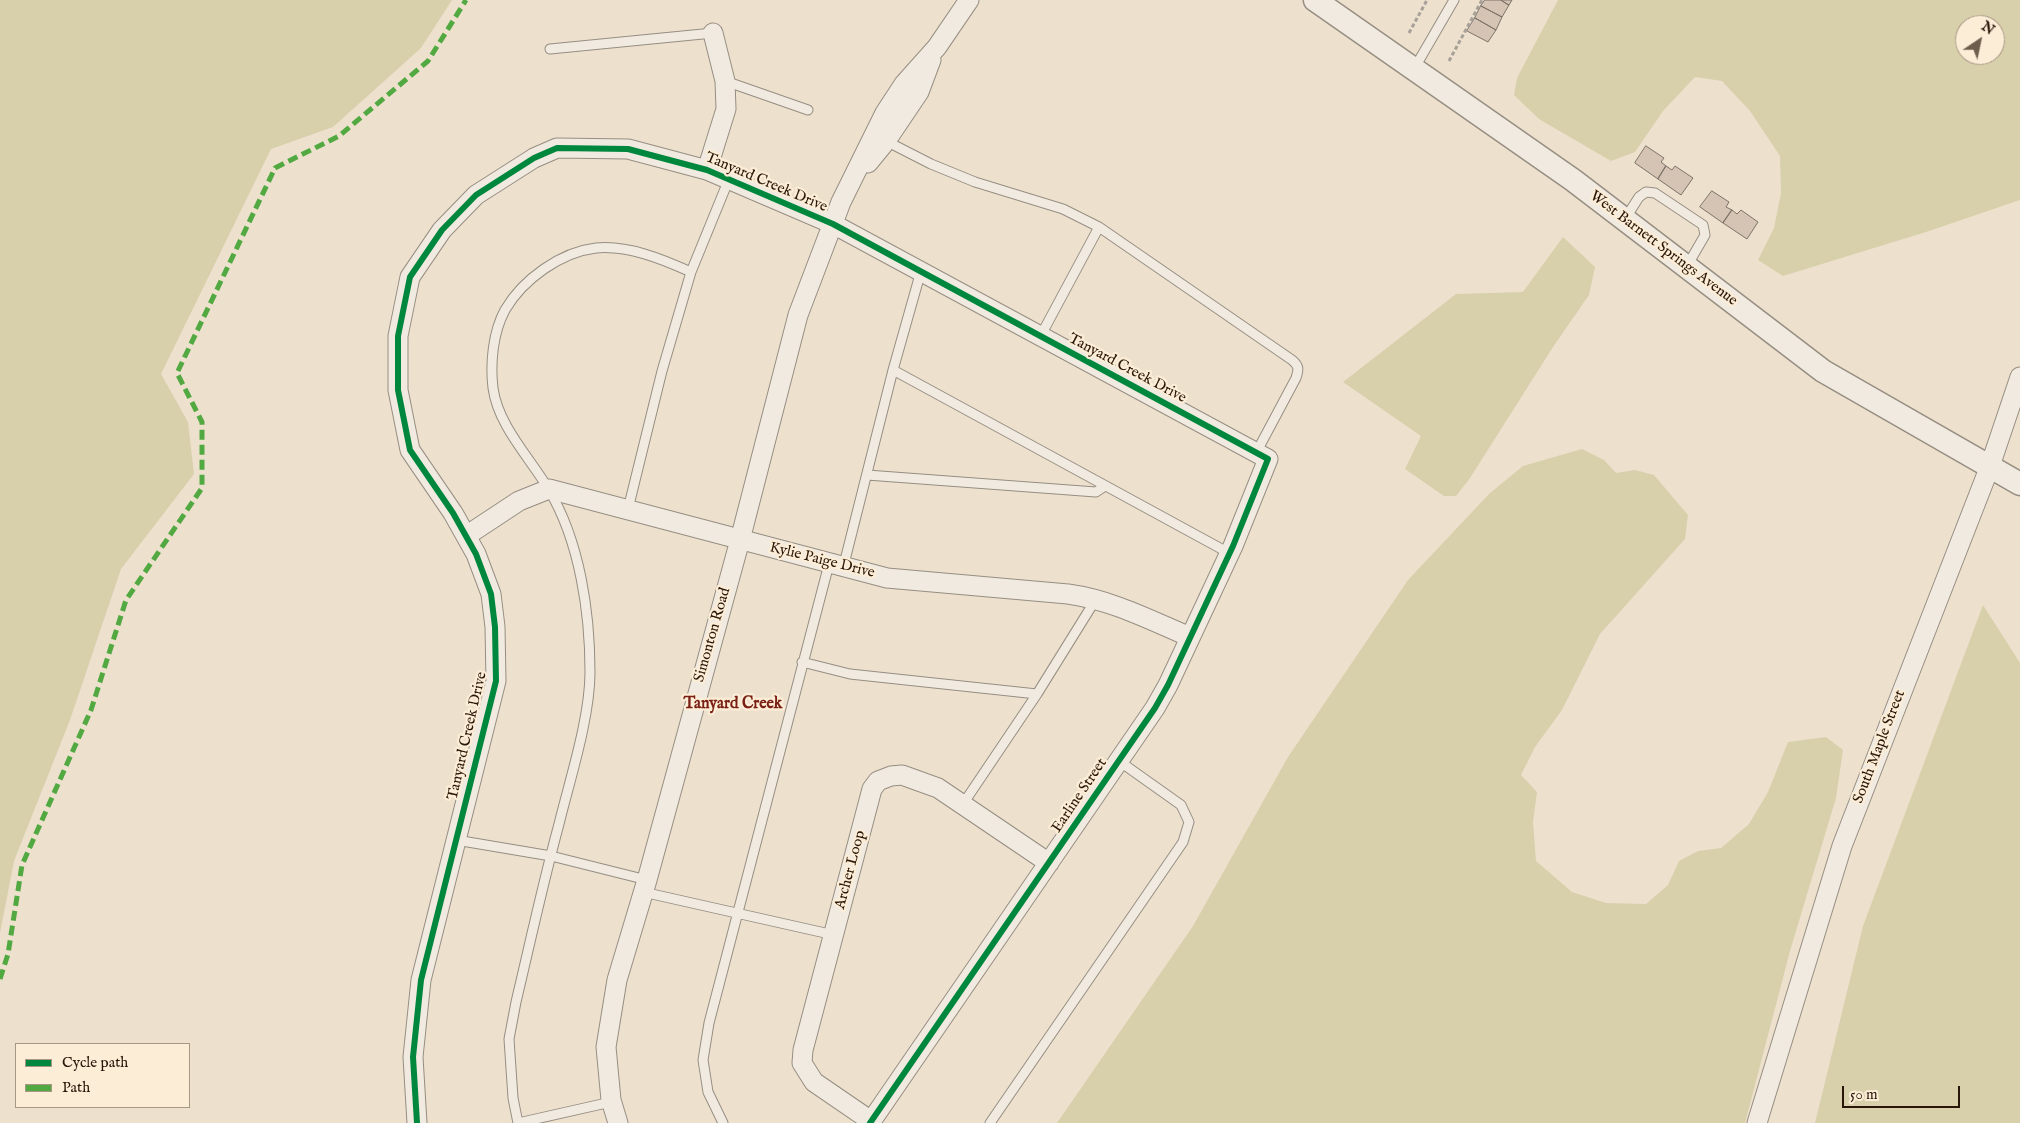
<!DOCTYPE html>
<html>
<head>
<meta charset="utf-8">
<style>
  body { margin:0 }
  #map { position:relative; width:2020px; height:1123px; overflow:hidden; background:#ede1ce; font-family:"IM FELL English",serif }
  canvas { display:block }
  .legend { position:absolute; left:15px; top:1043px; width:175px; height:65px; box-sizing:border-box; background:#fcedd7; border:1px solid #a89784; margin:0; padding:6px 9px; list-style:none; font-size:15px; color:#2a1608 }
  .legend li { display:flex; align-items:center; gap:10px; height:25px }
  .legend b { width:25px; border:1px solid #a89784 }
  .north { position:absolute; left:1955px; top:15px; width:50px; height:50px; box-sizing:border-box; background:#fcedd7; border:1px solid #a89784; border-radius:50%; rotate:34deg; font-size:14px; font-weight:700; line-height:20px; text-align:center; color:#2a1608 }
  .north::after { content:''; display:block; margin:auto; width:18px; height:22px; background:#6e5d4d; clip-path:polygon(50% 0,100% 100%,50% 72%,0 100%) }
  .scale { position:absolute; left:1842px; top:1086px; width:118px; height:22px; box-sizing:border-box; border:2px solid #2a1608; border-top:0; padding-left:6px; font-size:15px; line-height:18px; white-space:nowrap; color:#2a1608; -webkit-text-stroke:4px #fcedd7; paint-order:stroke }
</style>
</head>
<body>
<div id="map">
<canvas width="2020" height="1123"></canvas>
<ul class="legend">
<li><b style="height:6px;background:#00873e"></b>Cycle path</li>
<li><b style="height:6px;background:#53a941"></b>Path</li>
</ul>
<div class="north">N</div>
<div class="scale">50 m</div>
</div>
<script>
const ctx = document.querySelector('canvas').getContext('2d');
ctx.lineJoin = 'round';
function fillPath(path, color) {
  ctx.fillStyle = color;
  ctx.fill(path, 'evenodd');
}
function trace(path, color, width, dash) {
  ctx.strokeStyle = color;
  ctx.lineWidth = width;
  ctx.lineCap = dash ? 'butt' : 'round';
  ctx.setLineDash(dash || []);
  ctx.stroke(path);
}
function label(font, color, halo, rows, align = 'center') {
  ctx.font = font + ' "IM FELL English",serif';
  ctx.lineWidth = 4.5;
  ctx.setLineDash([]);
  ctx.textBaseline = 'middle';
  ctx.strokeStyle = halo;
  ctx.fillStyle = color;
  for (const [text, x, y, turn = 0] of rows) {
    ctx.save();
    ctx.translate(x, y);
    ctx.rotate((+turn || 0) * Math.PI / 180);
    ctx.textAlign = isNaN(turn) ? turn : align;
    if (halo) ctx.strokeText(text, 0, 0);
    ctx.fillText(text, 0, 0);
    ctx.restore();
  }
}
fillPath(new Path2D(`
  M 0,0 L 452,0 L 421,48 L 333,127 L 271,149 L 161,374 L 188,422 L 194,474 L 121,569 L 70,720 L 14,861 L 0,933 Z
  M 1558,0 L 2020,0 L 2020,200 L 1926,232 L 1783,276 L 1758,260 L 1774,228 L 1781,193 L 1780,156 L 1750,111 L 1722,81 L 1695,77 L 1663,111 L 1635,152 L 1611,161 L 1539,119 L 1514,95 L 1517,78 ZM 1965,25 L 1995,25 L 1995,55 L 1965,55 Z
  M 1563,237 L 1595,267 L 1589,295 L 1553,347 L 1470,478 L 1456,496 L 1444,496 L 1405,469 L 1421,436 L 1343,382 L 1456,294 L 1523,292 Z
  M 1582,449 L 1604,460 L 1616,473 L 1635,470 L 1654,475 L 1688,515 L 1685,539 L 1600,634 L 1562,710 L 1535,747 L 1521,775 L 1537,792 L 1533,822 L 1536,861 L 1572,892 L 1606,903 L 1646,904 L 1668,885 L 1679,861 L 1698,851 L 1721,848 L 1749,824 L 1768,792 L 1788,742 L 1826,737 L 1843,750 L 1836,798 L 1790,951 L 1745,1123 L 1057,1123 L 1193,926 L 1288,757 L 1408,580 L 1489,494 L 1523,466 Z
  M 1983,605 L 2020,663 L 2020,1123 L 1815,1123 L 1863,926 Z`), '#d7d0ab');
const building = new Path2D(`
  M 1485,0 L 1501,0 L 1509,5 L 1502,17 L 1481,6 Z
  M 1501,0 L 1512,0 L 1509,5 Z
  M 1481,6 L 1502,17 L 1496,30 L 1475,18 Z
  M 1475,18 L 1496,30 L 1488,42 L 1467,31 Z
  M 1646,146 L 1664,158 L 1661,162 L 1666,166 L 1658,179 L 1635,163 Z
  M 1666,166 L 1672,170 L 1675,166 L 1693,178 L 1681,195 L 1658,179 Z
  M 1712,191 L 1729,202 L 1726,207 L 1732,210 L 1723,223 L 1700,207 Z
  M 1732,210 L 1737,214 L 1741,210 L 1758,222 L 1747,239 L 1723,223 Z`);
fillPath(building, '#d5c4b4');
trace(building, '#7c7267', 1);
const service = new Path2D(`
  M 550,49 L 713,33
  M 1414,69 L 1454,0
  M 725,81 L 808,110
  M 886,141 L 931,164 L 975,182 L 1063,209 L 1099,227 L 1292,360 C 1299,366 1299,369 1296,378 L 1256,453
  M 1625,219 L 1639,197 L 1646,192 L 1655,193 L 1703,225 L 1705,235 L 1687,266
  M 1040,337 L 1099,227
  M 893,370 L 1229,553
  M 867,475 L 1096,492 L 1105,486
  M 628,509 L 662,371 L 691,272 L 729,179
  M 843,568 L 893,370 L 921,271
  M 802,662 L 850,674 L 1037,694
  M 963,804 L 1037,694 L 1096,599
  M 456,840 L 551,856 L 647,880
  M 643,892 L 834,935
  M 611,1102 L 518,1123 L 513,1098 L 509,1039 L 516,1002 C 530,943 543,883 559,824 C 570,779 590,718 590,672 C 590,613 580,542 549,490 C 531,459 498,426 493,388 C 490,363 493,332 505,310 C 523,279 561,252 596,248 C 628,245 662,259 691,272
  M 723,1123 L 708,1092 L 703,1060 L 709,1023 L 829,564
  M 990,1123 L 1183,842 L 1189,822 L 1181,805 L 1119,761`);
const minor = new Path2D(`
  M 868,163 L 886,141 L 919,92 L 931,60
  M 707,170 L 726,109 L 725,81 L 713,33
  M 466,536 L 519,501 L 549,489 L 887,578 L 1068,594 C 1112,600 1150,620 1190,637
  M 871,1121 L 814,1082 L 802,1063 L 803,1050 L 867,808 L 872,789 L 878,781 L 891,776 L 902,775 L 938,788 L 1049,863
  M 417,1123 L 413,1057 L 421,980 L 496,681 L 495,627 L 491,594 L 476,554 L 453,513 L 410,450 L 398,390 L 398,336 L 410,277 L 442,230 L 476,195 L 534,158 L 557,148 L 628,149 L 707,170 L 833,224 L 1268,459 L 1233,546 L 1168,685 L 1155,708 L 870,1123
  M 618,1123 L 611,1100 L 606,1047 L 617,980 L 647,880 L 740,540 L 798,315 L 841,202 L 885,113 L 904,84 L 937,47 L 969,0
  M 1757,1123 L 1842,846 L 1990,466 L 2020,377`);
const tertiary = new Path2D(`
  M 1315,0 L 1573,180 L 1823,371 L 2020,484`);
trace(service, '#978e82', 11);
trace(minor, '#978e82', 21);
trace(tertiary, '#978e82', 25);
trace(new Path2D(`
  M 1409,33 L 1427,0
  M 1449,61 L 1482,0`), '#a8a199', 3, [4, 2.5]);
trace(service, '#f0eae0', 9);
trace(minor, '#f0eae0', 19);
trace(tertiary, '#f0eae0', 22);
trace(new Path2D(`
  M 0,979 L 8,954 L 22,865 L 91,710 L 126,600 L 202,488 L 202,422 L 177,373 L 275,168 L 339,136 L 428,61 L 466,0`), '#53a941', 5, [10, 5]);
trace(new Path2D(`
  M 417,1123 L 413,1057 L 421,980 L 496,681 L 495,627 L 491,594 L 476,554 L 453,513 L 410,450 L 398,390 L 398,336 L 410,277 L 442,230 L 476,195 L 534,158 L 557,148 L 628,149 L 707,170 L 833,224 L 1268,459 L 1233,546 L 1168,685 L 1155,708 L 870,1123`), '#00873e', 6);
label('15px', '#2a1608', '#fcedd7', [
  ["Tanyard Creek Drive",766,183,23],
  ["West Barnett Springs Avenue",1663,249,37],
  ["Tanyard Creek Drive",1127,369,28],
  ["Kylie Paige Drive",822,561,14],
  ["Simonton Road",713,635,-74],
  ["Tanyard Creek Drive",468,736,-77],
  ["South Maple Street",1880,747,-69],
  ["Earline Street",1080,796,-56],
  ["Archer Loop",851,870,-75]
]);
label('bold 16px', '#7a1f14', '#fcedd7', [
  ["Tanyard Creek",733,705]
]);
</script>
</body>
</html>
